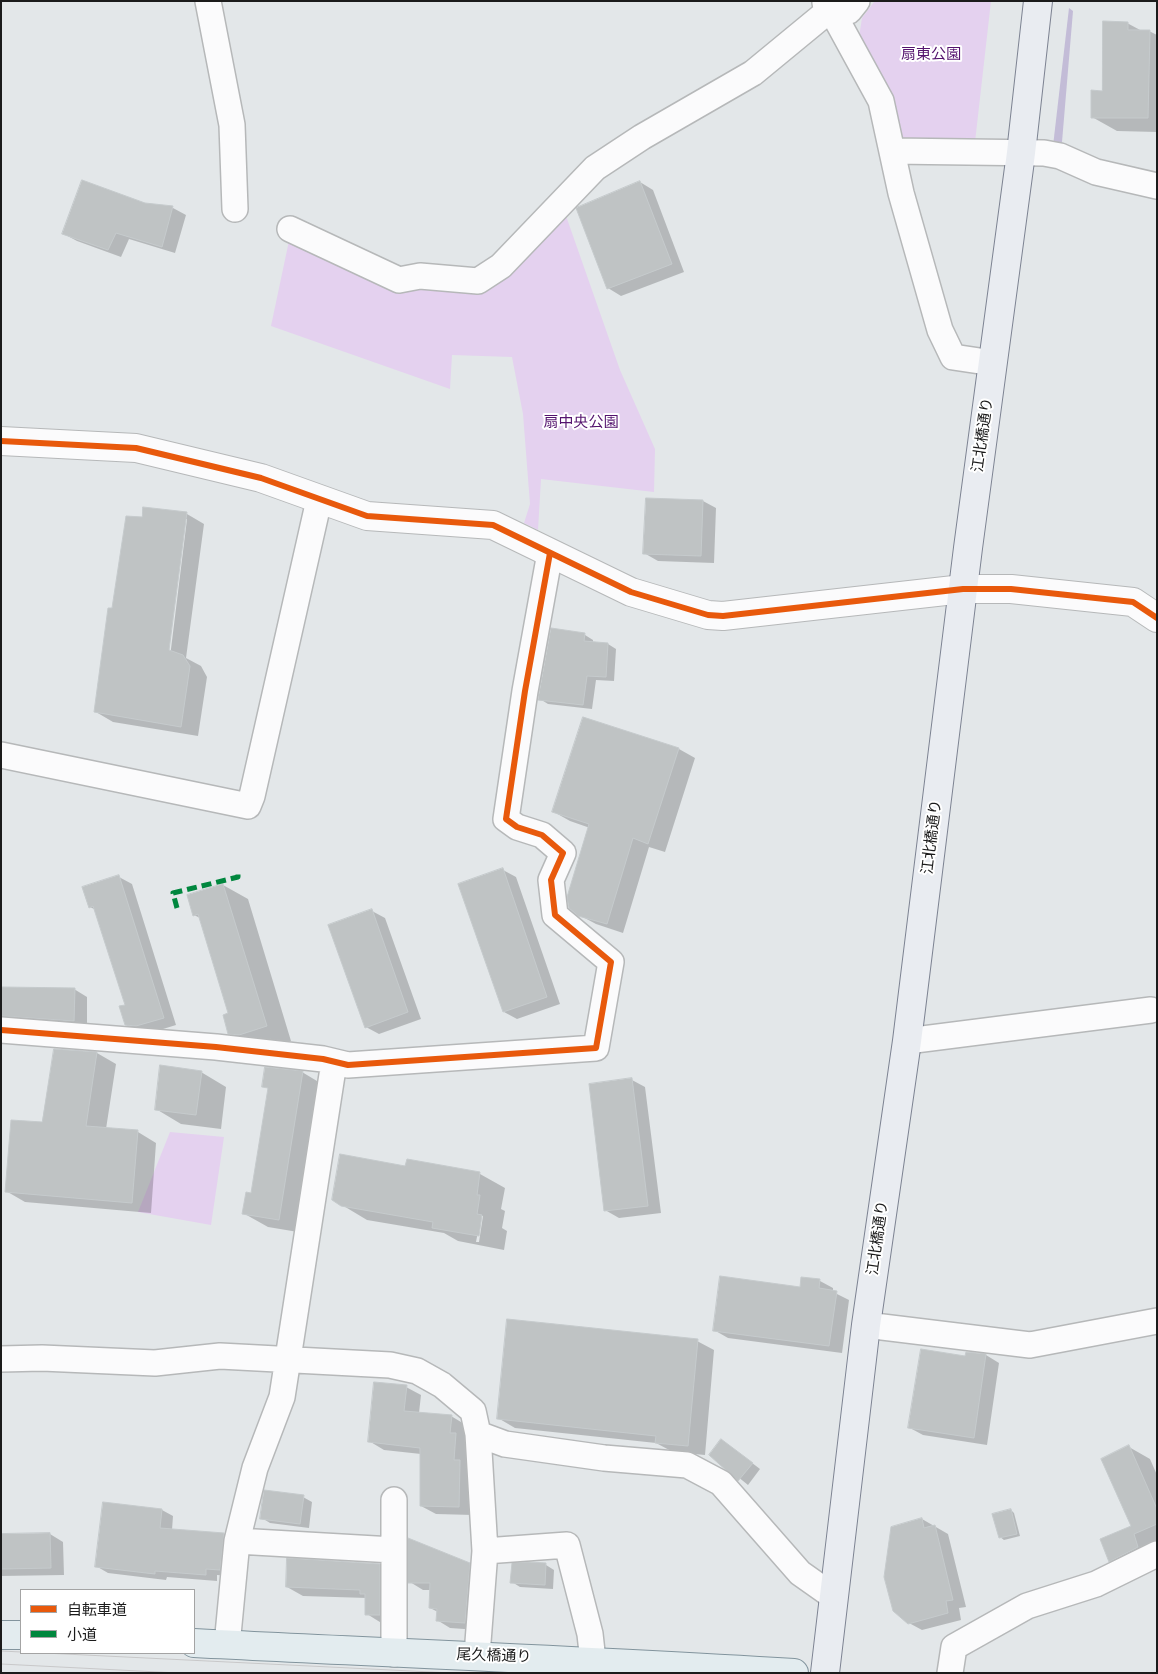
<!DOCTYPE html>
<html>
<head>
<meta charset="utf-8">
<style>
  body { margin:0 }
  #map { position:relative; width:1158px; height:1674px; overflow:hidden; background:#e3e7e9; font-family:Karla,"Noto Sans JP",sans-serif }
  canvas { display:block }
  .frame { position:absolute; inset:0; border:2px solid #1b1b1b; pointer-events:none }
  .legend { position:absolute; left:20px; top:1589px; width:175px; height:65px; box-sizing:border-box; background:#fff; border:1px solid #a4a4a4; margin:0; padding:6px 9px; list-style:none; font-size:15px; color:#1b1b1b }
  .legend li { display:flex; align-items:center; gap:10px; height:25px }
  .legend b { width:25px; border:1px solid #a4a4a4 }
</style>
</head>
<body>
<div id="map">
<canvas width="1158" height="1674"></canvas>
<div class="frame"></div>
<ul class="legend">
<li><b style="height:6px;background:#e8590c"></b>自転車道</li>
<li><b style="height:6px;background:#00873e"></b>小道</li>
</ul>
</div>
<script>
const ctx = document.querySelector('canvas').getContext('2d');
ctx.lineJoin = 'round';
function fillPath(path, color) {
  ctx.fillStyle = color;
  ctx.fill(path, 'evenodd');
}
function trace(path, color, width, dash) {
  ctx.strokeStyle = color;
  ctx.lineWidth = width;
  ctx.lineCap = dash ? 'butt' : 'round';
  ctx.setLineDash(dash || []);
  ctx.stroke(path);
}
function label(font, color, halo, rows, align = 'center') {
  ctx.font = font + ' Karla,"Noto Sans JP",sans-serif';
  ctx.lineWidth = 4;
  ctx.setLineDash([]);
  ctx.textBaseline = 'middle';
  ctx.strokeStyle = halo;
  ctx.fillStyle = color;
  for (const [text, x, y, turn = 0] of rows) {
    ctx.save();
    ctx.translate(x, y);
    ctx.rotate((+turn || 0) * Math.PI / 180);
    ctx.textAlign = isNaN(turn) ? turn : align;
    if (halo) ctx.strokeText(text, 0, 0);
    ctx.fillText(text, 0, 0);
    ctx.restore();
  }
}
fillPath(new Path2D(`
  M 1069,8 L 1073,11 L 1062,142 L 1053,146 Z`), '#c3bcd7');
fillPath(new Path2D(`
  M 991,1 L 975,142 L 902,139 L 894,101 L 859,37 L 862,18 L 874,2 Z
  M 565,213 L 620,370 L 655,449 L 654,492 L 541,479 L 538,530 L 524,523 L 530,504 L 523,414 L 512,357 L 452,355 L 450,389 L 271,326 L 290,236 L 327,252 L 480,289 Z
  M 170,1132 L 224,1137 L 211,1225 L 138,1212 Z`), '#e4d1ef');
fillPath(new Path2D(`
  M 1127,23 L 1142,31 L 1149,31 L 1157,35 L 1157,132 L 1117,131 L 1092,117 Z
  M 640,182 L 653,190 L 684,272 L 621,296 L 608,288 Z
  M 145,204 L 173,208 L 186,215 L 175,253 L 129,239 L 121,257 L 77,241 L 64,234 Z
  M 703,501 L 716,508 L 714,563 L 658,561 L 644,553 Z
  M 187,514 L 204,524 L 186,658 L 201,666 L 207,677 L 198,736 L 113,722 L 96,712 L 113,609 L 143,519 ZM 185,519 L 187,519 L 170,657 L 167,656 Z
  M 552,630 L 585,635 L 593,640 L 593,643 L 608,644 L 616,649 L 614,681 L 596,680 L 592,709 L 548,704 L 540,699 Z
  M 679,749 L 695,758 L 665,852 L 649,847 L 623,933 L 596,924 L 579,915 L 590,828 L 570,821 L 554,812 Z
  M 503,870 L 516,877 L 560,1004 L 517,1019 L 504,1012 Z
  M 119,877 L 132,884 L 176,1025 L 150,1033 L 140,1032 L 126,1025 L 126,1006 L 96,910 L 90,907 Z
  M 223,885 L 248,899 L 291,1041 L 265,1049 L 255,1048 L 229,1033 L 230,1014 L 200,918 L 194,915 Z
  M 372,911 L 385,918 L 421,1019 L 379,1034 L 366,1027 Z
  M 1,989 L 74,989 L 87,997 L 87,1028 L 1,1029 Z
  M 55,1050 L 97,1053 L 116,1064 L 106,1129 L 138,1132 L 156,1143 L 151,1213 L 25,1202 L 6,1191 L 43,1124 Z
  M 201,1072 L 226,1087 L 221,1129 L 181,1124 L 156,1109 Z
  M 302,1072 L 327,1087 L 304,1233 L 268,1227 L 243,1213 L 252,1194 L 269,1089 L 264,1086 Z
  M 632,1080 L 645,1087 L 661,1213 L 619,1218 L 605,1210 L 590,1085 Z
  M 408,1161 L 480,1174 L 505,1188 L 501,1209 L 505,1211 L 502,1228 L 507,1231 L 504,1250 L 458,1241 L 444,1233 L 367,1220 L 342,1205 L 406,1167 ZM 481,1216 L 483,1216 L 479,1242 L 476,1242 Z
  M 802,1278 L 820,1281 L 833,1288 L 833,1292 L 849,1300 L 842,1353 L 728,1338 L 714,1330 L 801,1288 Z
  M 697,1341 L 714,1350 L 705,1455 L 673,1452 L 656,1443 L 515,1428 L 498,1418 Z
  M 967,1353 L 986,1355 L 999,1363 L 987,1445 L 923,1435 L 910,1428 L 966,1357 Z
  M 406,1387 L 421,1395 L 419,1413 L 451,1416 L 466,1425 L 465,1440 L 471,1443 L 473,1515 L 436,1514 L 421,1506 L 421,1454 L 384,1450 L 369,1441 Z
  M 722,1440 L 760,1469 L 748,1485 L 711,1455 Z
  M 1129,1447 L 1150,1459 L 1157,1475 L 1157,1545 L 1130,1573 L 1110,1561 L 1132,1527 Z
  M 303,1497 L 312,1502 L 309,1528 L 270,1523 L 262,1518 Z
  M 104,1503 L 162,1510 L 173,1516 L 172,1530 L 224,1534 L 235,1541 L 231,1576 L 217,1575 L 217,1581 L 167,1577 L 166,1580 L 108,1573 L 96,1566 Z
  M 1011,1510 L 1014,1513 L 1020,1536 L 1004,1540 L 1000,1537 Z
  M 922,1519 L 948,1534 L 966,1607 L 959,1608 L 961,1620 L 922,1630 L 909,1623 Z
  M 50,1534 L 63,1542 L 64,1575 L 1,1576 L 1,1535 Z
  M 469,1564 L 482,1572 L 478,1630 L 450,1628 L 437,1620 L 438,1612 L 430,1608 L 431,1590 L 423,1590 L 410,1582 Z
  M 379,1565 L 396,1574 L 383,1624 L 367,1614 L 367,1598 L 303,1596 L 287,1587 Z
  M 546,1565 L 554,1570 L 553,1589 L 520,1587 L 512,1582 Z`), '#0003');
const building = new Path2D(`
  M 1103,21 L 1128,22 L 1128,30 L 1150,30 L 1148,118 L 1091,118 L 1091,90 L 1102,91 Z
  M 82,180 L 145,203 L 173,206 L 162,247 L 116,233 L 108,250 L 62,234 Z
  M 640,181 L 672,264 L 607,289 L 576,208 Z
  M 646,498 L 703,500 L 701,556 L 643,554 Z
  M 143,507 L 187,512 L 169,650 L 183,655 L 190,666 L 181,727 L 94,712 L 108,608 L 112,608 L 126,516 L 142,517 Z
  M 551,628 L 585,633 L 584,641 L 608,643 L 606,677 L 587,676 L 583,705 L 538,700 Z
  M 583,717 L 679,748 L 648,844 L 633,838 L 607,924 L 578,916 L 569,908 L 567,897 L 589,824 L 552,812 Z
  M 503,868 L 547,997 L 503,1012 L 458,884 Z
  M 119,875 L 164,1018 L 136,1026 L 125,1025 L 119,1006 L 125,1005 L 93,906 L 89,908 L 82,887 Z
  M 223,884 L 267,1026 L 239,1035 L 228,1034 L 223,1015 L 228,1013 L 198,914 L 193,916 L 187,895 Z
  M 372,909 L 408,1012 L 365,1028 L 328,925 Z
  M 1,987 L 75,988 L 74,1021 L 1,1016 Z
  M 54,1049 L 97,1052 L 86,1126 L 138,1130 L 132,1203 L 5,1192 L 11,1120 L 42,1122 Z
  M 160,1065 L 202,1071 L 196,1115 L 155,1110 Z
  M 265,1067 L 303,1071 L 279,1220 L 242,1214 L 246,1192 L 251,1193 L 268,1088 L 262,1087 Z
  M 632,1078 L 648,1206 L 604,1211 L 589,1084 Z
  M 340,1154 L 405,1166 L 407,1159 L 480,1172 L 477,1195 L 480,1195 L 477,1214 L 482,1215 L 479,1236 L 432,1228 L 433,1222 L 341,1206 L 332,1200 Z
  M 720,1276 L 800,1287 L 801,1277 L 820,1279 L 819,1288 L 837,1291 L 829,1346 L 713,1331 Z
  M 507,1319 L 698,1339 L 688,1446 L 655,1443 L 656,1436 L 497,1419 Z
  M 921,1349 L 965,1356 L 966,1352 L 986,1354 L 974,1438 L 908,1428 Z
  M 374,1382 L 407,1385 L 404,1411 L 452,1415 L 450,1433 L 456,1433 L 454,1460 L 460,1460 L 459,1507 L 420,1506 L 420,1448 L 368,1442 Z
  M 721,1439 L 753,1463 L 738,1481 L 709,1455 Z
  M 1129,1445 L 1157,1509 L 1157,1524 L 1134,1534 L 1138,1547 L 1109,1562 L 1100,1539 L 1131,1526 L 1101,1459 Z
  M 264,1490 L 304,1495 L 300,1524 L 260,1519 Z
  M 103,1502 L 162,1509 L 160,1528 L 224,1533 L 220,1570 L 206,1569 L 206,1575 L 155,1571 L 155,1574 L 95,1567 Z
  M 1011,1509 L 1017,1534 L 999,1538 L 992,1514 Z
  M 922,1518 L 924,1528 L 935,1525 L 953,1600 L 946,1601 L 948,1613 L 908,1624 L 893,1611 L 884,1577 L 891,1527 Z
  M 50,1533 L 51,1568 L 1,1569 L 1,1534 Z
  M 408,1538 L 470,1563 L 465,1623 L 436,1621 L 437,1609 L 429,1608 L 430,1583 L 408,1583 Z
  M 287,1558 L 380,1564 L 380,1615 L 365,1615 L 365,1594 L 360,1594 L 360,1590 L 286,1587 Z
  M 528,1562 L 546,1563 L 545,1585 L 510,1583 L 512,1563 Z`);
fillPath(building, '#bfc3c4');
trace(building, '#c5cacc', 1);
const minor = new Path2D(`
  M 208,1 L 232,125 L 235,209
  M 825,3 L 834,15 L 881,101 L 901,193 L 940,330 L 953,357 L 993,363
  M 892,151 L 1044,153 L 1060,156 L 1096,172 L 1157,186
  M 290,229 L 399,280 L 420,276 L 478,281 L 501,266 L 595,168 L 642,137 L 753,73 L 821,17 L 849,11 L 857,1
  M 1,755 L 248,806 L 252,796 L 319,500
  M 1,1030 L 216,1047 L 323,1059 L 348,1065 L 596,1048 L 611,962 L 555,915 L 551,880 L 563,853 L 542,835 L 517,827 L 506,819 L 525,691 L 550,553
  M 907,1041 L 1151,1010
  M 866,1325 L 1030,1345 L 1157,1321
  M 1,1359 L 42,1358 L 155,1363 L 220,1356 L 390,1365 L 417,1371 L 442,1385 L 473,1411 L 478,1434 L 485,1551 L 477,1655
  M 478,1434 L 505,1444 L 604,1458 L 687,1465 L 721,1483 L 800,1573 L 834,1597
  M 394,1500 L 394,1654
  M 237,1541 L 393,1550
  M 485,1551 L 567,1545 L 590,1634 L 593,1661
  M 227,1645 L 237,1541 L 255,1468 L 282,1397 L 334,1062
  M 950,1673 L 954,1647 L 1027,1606 L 1096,1584 L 1157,1554`);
const tertiary = new Path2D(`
  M 1,441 L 136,448 L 261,478 L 367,516 L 493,525 L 631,592 L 708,615 L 723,616 L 963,589 L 1011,589 L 1133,602 L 1157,618`);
const secondary = new Path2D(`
  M 825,1673 L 866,1325 L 907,1041 L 968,548 L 1021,153 L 1038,1`);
const primary = new Path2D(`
  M 1,1635 L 21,1635
  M 194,1643 C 394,1653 594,1661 794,1673`);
trace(minor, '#b6b8b9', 28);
trace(tertiary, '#b6b8b9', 30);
trace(secondary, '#7d8392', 30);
trace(primary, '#82949d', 30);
trace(minor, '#fbfbfc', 25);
trace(tertiary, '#fbfbfc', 28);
trace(secondary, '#e9ecf1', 28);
trace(primary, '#e3ecef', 28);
trace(new Path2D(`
  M 1,1651 L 21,1652
  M 44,1653 L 452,1673
  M 1,1664 L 178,1673`), '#c8c8c9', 1);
trace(new Path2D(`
  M 177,908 L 173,893 L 238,877 L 238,874`), '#00873e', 5, [10, 5]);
trace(new Path2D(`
  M 1,441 L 136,448 L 261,478 L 367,516 L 493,525 L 631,592 L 708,615 L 723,616 L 963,589 L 1011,589 L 1133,602 L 1157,618
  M 1,1030 L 216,1047 L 323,1059 L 348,1065 L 596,1048 L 611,962 L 555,915 L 551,880 L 563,853 L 542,835 L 517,827 L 506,819 L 525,691 L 550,553`), '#e8590c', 6);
label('15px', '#54136e', '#fff', [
  ["扇東公園",931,55],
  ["扇中央公園",581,423]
]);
label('15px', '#1b1b1b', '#fff', [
  ["江北橋通り",983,435,-82],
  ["江北橋通り",932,837,-83],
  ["江北橋通り",878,1238,-82],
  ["尾久橋通り",494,1656,2]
]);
</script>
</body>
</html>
